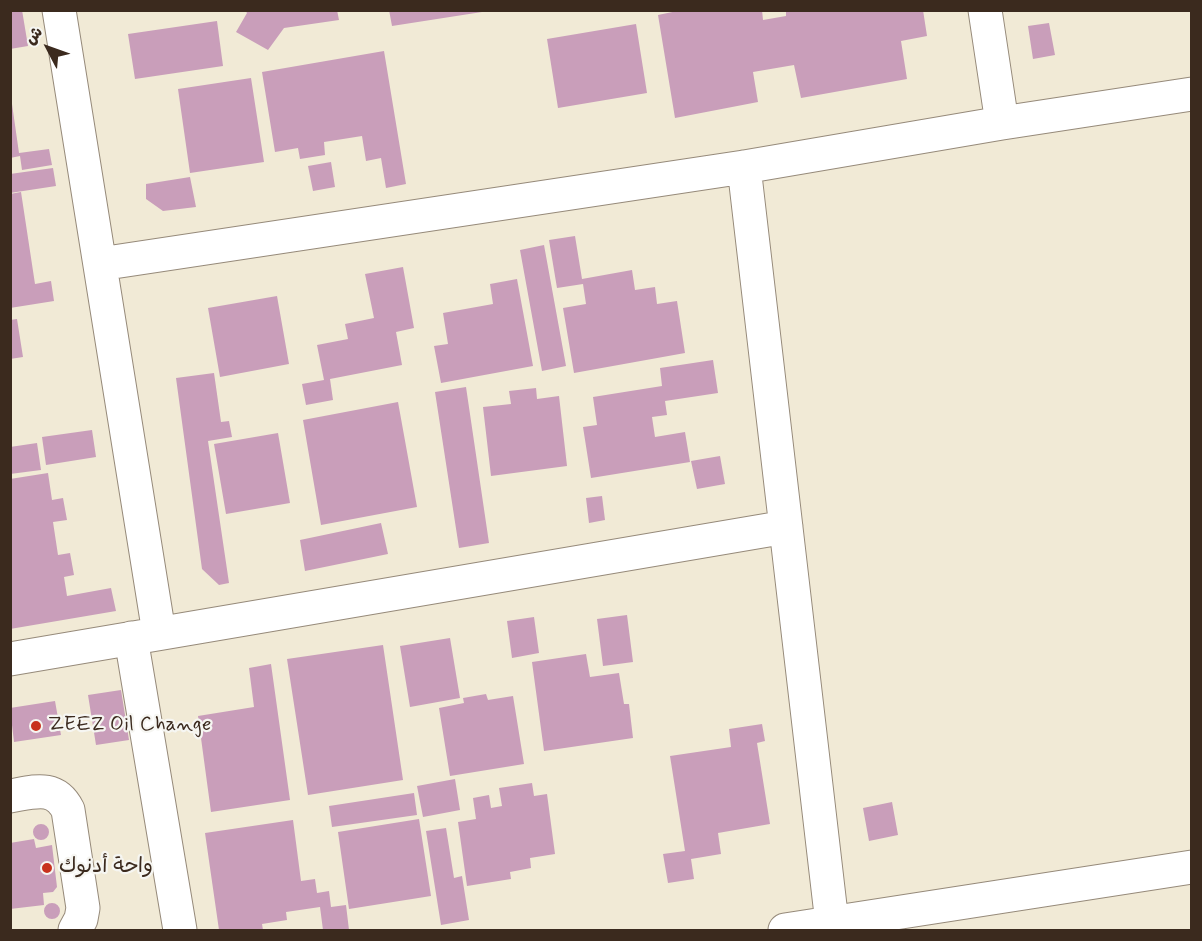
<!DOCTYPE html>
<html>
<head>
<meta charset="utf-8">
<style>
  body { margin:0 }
  #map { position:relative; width:1202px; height:941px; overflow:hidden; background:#f1ead6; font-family:Mynerve,"Playpen Sans Arabic",sans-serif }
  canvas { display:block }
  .frame { position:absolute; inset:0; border:12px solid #3b2a1e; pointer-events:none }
  .north { position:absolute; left:18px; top:18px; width:60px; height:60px; -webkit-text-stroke:4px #f6f6f2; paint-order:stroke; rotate:311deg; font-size:16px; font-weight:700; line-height:24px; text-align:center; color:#3b2a1e }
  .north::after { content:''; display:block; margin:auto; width:21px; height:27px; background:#3b2a1e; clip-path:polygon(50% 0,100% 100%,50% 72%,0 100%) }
</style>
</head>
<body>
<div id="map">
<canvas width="1202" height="941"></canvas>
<div class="frame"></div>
<div class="north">ش</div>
</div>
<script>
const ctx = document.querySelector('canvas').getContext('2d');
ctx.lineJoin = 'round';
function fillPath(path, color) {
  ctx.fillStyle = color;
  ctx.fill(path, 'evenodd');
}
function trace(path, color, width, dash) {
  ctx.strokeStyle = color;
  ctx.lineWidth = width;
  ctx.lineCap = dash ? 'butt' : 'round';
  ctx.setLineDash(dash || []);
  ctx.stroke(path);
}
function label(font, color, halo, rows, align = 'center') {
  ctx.font = font + ' Mynerve,"Playpen Sans Arabic",sans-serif';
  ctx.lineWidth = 4.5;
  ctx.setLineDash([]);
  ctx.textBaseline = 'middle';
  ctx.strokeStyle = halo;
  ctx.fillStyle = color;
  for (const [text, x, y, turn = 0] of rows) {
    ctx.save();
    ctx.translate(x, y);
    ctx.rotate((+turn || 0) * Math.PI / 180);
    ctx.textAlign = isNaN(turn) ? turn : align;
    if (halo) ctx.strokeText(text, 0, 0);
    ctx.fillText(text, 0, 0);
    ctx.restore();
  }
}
fillPath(new Path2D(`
  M 10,10 L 22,10 L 28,46 L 10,49 Z
  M 245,10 L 337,10 L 339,20 L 284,28 L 268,50 L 236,32 L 247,13 Z
  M 389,10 L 482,10 L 482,12 L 392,26 Z
  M 682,10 L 762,10 L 763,20 L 786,16 L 786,10 L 923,10 L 927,36 L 901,41 L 907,79 L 801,98 L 794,65 L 753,72 L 758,102 L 675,118 L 658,15 Z
  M 217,21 L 223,66 L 135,79 L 128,34 Z
  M 1049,23 L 1055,55 L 1033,59 L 1028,26 Z
  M 636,24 L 647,93 L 558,108 L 547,39 Z
  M 384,51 L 406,184 L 386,188 L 381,158 L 366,161 L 362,136 L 324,142 L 325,155 L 300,159 L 298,148 L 275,152 L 262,72 Z
  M 251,78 L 264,162 L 190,173 L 178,89 Z
  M 10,104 L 12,104 L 19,153 L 49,149 L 52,165 L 22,170 L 20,156 L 10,158 Z
  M 331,162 L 335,187 L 313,191 L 308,166 Z
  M 53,168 L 56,186 L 10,193 L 10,174 Z
  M 190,177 L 196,207 L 163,211 L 146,199 L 146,184 Z
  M 21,192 L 35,284 L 51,281 L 54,301 L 10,308 L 10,194 Z
  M 575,236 L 582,279 L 632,270 L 635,290 L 655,287 L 657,304 L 677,301 L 685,353 L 574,373 L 563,308 L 586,304 L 583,284 L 557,288 L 549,240 Z
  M 544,245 L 566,366 L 542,371 L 520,250 Z
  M 403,267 L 414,328 L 396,332 L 402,365 L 330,379 L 333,400 L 306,405 L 302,384 L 324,380 L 317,345 L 348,339 L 345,324 L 374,318 L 365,274 Z
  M 517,279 L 533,366 L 441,383 L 434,346 L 448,344 L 443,313 L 493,304 L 490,284 Z
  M 277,296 L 289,364 L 220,377 L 208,308 Z
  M 17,319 L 23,357 L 10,359 L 10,320 Z
  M 713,360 L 718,393 L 665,401 L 667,415 L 652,417 L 655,437 L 685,432 L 690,462 L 591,478 L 583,427 L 597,425 L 593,397 L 662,386 L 660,368 Z
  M 214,373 L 221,422 L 229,421 L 232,437 L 208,441 L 229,583 L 219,585 L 202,569 L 176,378 Z
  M 466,387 L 489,543 L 459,548 L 435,392 Z
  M 536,388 L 537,399 L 559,396 L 567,466 L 491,476 L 483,407 L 511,404 L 509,391 Z
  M 398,402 L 417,507 L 321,525 L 303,420 Z
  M 92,430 L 96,457 L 46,465 L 42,437 Z
  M 278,433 L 290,503 L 226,514 L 214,444 Z
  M 37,443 L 41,470 L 10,474 L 10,447 Z
  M 720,456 L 725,484 L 697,489 L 691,461 Z
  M 48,473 L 52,500 L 63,498 L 67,520 L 53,522 L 58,555 L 70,553 L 74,575 L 64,577 L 67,596 L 111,588 L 116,611 L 10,629 L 10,479 Z
  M 602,496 L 605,520 L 589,523 L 586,498 Z
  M 381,523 L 388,554 L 305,571 L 300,540 Z
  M 627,615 L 633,662 L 603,666 L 597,619 Z
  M 534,617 L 539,653 L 512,658 L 507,621 Z
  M 450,638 L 460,698 L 410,707 L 400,646 Z
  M 383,645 L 403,780 L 308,795 L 287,659 Z
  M 586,654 L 590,677 L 619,673 L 624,704 L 629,704 L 633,738 L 544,751 L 532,662 Z
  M 271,664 L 290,800 L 211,812 L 198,716 L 254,707 L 249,668 Z
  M 121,690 L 129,740 L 96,745 L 88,695 Z
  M 486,694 L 488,700 L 513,696 L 524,764 L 450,776 L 439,708 L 464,703 L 463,698 Z
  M 55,701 L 61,735 L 14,742 L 10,708 Z
  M 762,724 L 765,741 L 757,743 L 770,824 L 718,833 L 721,854 L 691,859 L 694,879 L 668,883 L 663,854 L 685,851 L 670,756 L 731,747 L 729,729 Z
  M 455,779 L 460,810 L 423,817 L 417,786 Z
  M 532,783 L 534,796 L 547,794 L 555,854 L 530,858 L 531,868 L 510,872 L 511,879 L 467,886 L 458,822 L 476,819 L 473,798 L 489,795 L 491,808 L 502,806 L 499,788 Z
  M 414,793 L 417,815 L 332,827 L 329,806 Z
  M 892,802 L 898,835 L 869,841 L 863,808 Z
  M 419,819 L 431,896 L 349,909 L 338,832 Z
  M 293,820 L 301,881 L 315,879 L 317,893 L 329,891 L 331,907 L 346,905 L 349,930 L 323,930 L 320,907 L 286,912 L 287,920 L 262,924 L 263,930 L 219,930 L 205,833 Z
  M33 832a8 8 0 1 1 16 0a8 8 0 1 1-16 0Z
  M 446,828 L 454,878 L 462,876 L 469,920 L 441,925 L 426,831 Z
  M 34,839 L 36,848 L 52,845 L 57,887 L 53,892 L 43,893 L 44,905 L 10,909 L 10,843 Z
  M44 911a8 8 0 1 1 16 0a8 8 0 1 1-16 0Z`), '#c99eba');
const minor = new Path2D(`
  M 59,10 L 159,633
  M 985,10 L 1002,123
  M 744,167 L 832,923
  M 100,264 L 744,167 L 1002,123 L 1192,94
  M 131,638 L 180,930
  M 10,659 L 786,527
  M 10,796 C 34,792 55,784 68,810 L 83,908 L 81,919 L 75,930
  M 785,930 L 1192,867`);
trace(minor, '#968a7a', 35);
trace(minor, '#fff', 33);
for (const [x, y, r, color] of [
  [36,726,6,"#c8321e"],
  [47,868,6,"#c8321e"]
]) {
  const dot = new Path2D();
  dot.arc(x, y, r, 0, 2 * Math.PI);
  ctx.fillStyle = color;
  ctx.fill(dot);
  trace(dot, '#f6f6f2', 2);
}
label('21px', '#3b2a1e', '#f6f6f2', [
  ["ZEEZ Oil Change",48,726],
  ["واحة أدنوك",59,868]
], 'left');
</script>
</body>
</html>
